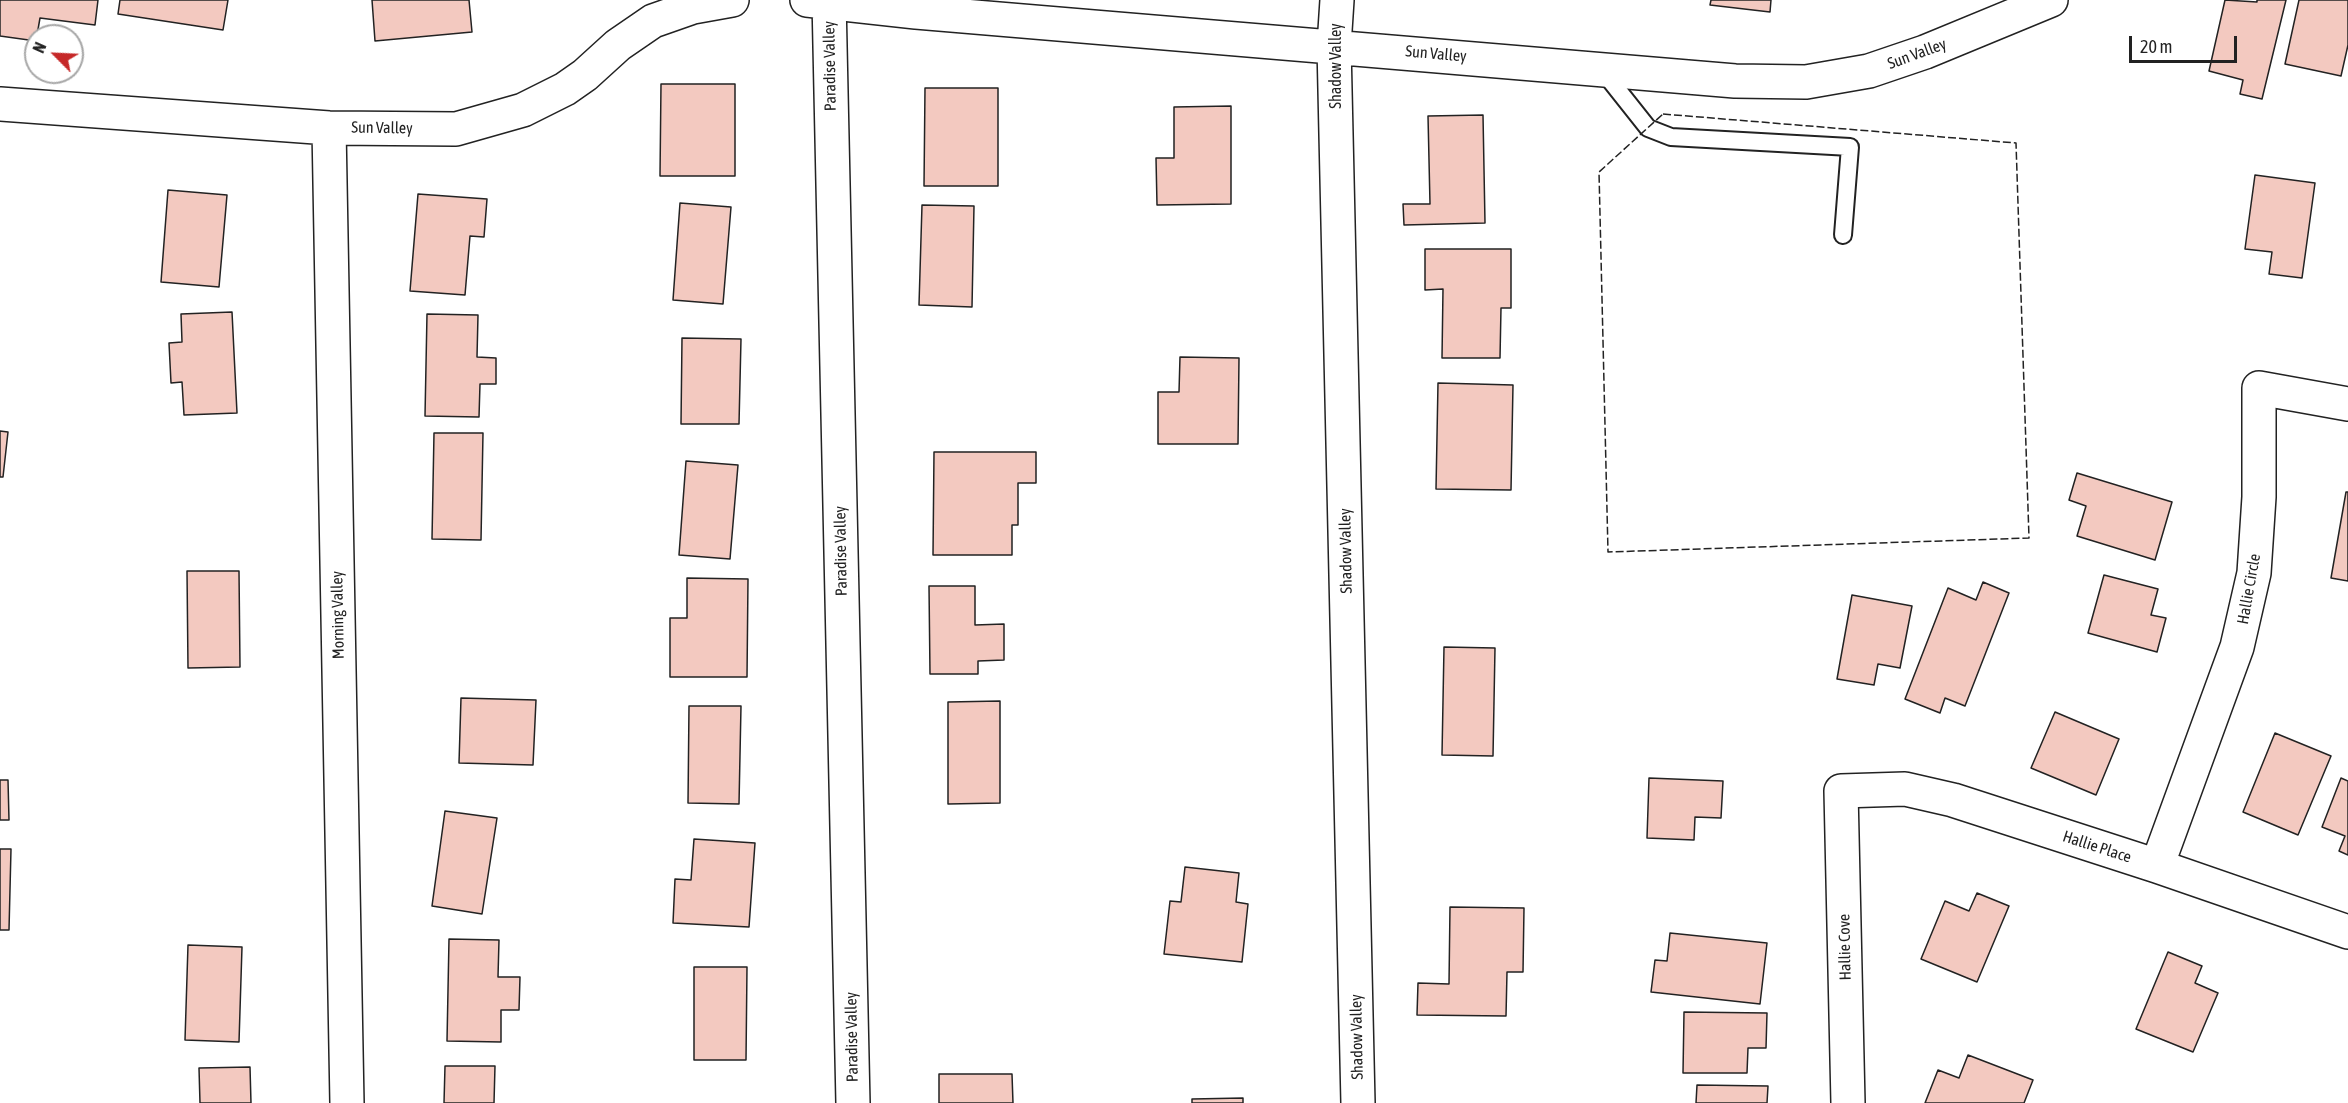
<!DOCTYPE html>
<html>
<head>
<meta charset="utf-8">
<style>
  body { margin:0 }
  #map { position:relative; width:2348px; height:1103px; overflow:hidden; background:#fff; font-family:"Asap Condensed",sans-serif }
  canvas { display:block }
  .north { position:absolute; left:24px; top:24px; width:60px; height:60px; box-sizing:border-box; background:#fff; border:2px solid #a7a7a7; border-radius:50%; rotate:294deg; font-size:16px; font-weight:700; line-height:24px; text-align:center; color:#222 }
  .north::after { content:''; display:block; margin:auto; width:21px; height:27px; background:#c62828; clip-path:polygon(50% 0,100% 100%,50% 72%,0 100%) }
  .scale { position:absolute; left:2129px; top:36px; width:108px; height:27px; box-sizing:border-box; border:3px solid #222; border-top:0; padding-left:8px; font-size:18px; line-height:21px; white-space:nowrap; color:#222; -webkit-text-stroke:4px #fff; paint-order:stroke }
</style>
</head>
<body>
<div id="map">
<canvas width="2348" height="1103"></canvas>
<div class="north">N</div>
<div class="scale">20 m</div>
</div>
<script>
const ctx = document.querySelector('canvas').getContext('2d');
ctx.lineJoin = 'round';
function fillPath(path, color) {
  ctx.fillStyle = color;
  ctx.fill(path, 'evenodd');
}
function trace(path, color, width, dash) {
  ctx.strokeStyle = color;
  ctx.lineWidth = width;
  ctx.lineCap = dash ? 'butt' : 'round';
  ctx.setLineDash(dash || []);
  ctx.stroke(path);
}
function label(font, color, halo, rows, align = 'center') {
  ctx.font = font + ' "Asap Condensed",sans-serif';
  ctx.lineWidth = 4.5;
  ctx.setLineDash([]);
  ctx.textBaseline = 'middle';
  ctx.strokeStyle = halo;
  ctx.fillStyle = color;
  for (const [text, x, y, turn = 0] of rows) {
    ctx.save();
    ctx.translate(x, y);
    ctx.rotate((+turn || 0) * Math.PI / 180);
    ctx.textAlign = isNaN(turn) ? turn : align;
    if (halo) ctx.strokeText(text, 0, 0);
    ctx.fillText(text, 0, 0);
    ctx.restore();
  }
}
const building = new Path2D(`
  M 0,0 L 98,0 L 95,25 L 40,18 L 36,41 L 0,36 Z
  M 120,0 L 228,0 L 223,30 L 118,14 Z
  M 372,0 L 469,0 L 472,32 L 375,41 Z
  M 1711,0 L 1771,0 L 1770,12 L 1710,5 Z
  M 2225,0 L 2257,2 L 2257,0 L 2286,0 L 2262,99 L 2240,94 L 2243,80 L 2209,71 Z
  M 2299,0 L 2348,0 L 2348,45 L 2341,76 L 2285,64 Z
  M 661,84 L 735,84 L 735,176 L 660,176 Z
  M 925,88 L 998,88 L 998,186 L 924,186 Z
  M 1231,106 L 1231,204 L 1157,205 L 1156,158 L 1174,158 L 1174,107 Z
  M 1483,115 L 1485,223 L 1404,225 L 1403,204 L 1430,204 L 1428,116 Z
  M 2255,175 L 2315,183 L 2302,278 L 2269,274 L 2272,252 L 2245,249 Z
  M 168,190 L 227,195 L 219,287 L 161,282 Z
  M 418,194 L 487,199 L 484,237 L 470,236 L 465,295 L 410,291 Z
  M 680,203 L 731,207 L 723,304 L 673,300 Z
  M 922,205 L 974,206 L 972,307 L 919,305 Z
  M 1425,249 L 1511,249 L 1511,308 L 1501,308 L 1500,358 L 1442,358 L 1443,289 L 1425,290 Z
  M 232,312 L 237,413 L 184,415 L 182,382 L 171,383 L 169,343 L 182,342 L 181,314 Z
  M 427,314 L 478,315 L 477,357 L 496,358 L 496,384 L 480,384 L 479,417 L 425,416 Z
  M 682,338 L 741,339 L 739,424 L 681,424 Z
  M 1180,357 L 1239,358 L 1238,444 L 1158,444 L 1158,392 L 1179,392 Z
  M 1438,383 L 1513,385 L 1511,490 L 1436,489 Z
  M 0,431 L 8,432 L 3,477 L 0,477 Z
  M 434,433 L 483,433 L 481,540 L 432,539 Z
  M 934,452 L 1036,452 L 1036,483 L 1018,483 L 1018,525 L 1012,525 L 1012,555 L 933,555 Z
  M 686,461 L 738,465 L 730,559 L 679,555 Z
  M 2077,473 L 2172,502 L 2155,560 L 2077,536 L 2086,506 L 2069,500 Z
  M 2346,492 L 2348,492 L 2348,581 L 2331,578 Z
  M 187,571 L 239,571 L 240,667 L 188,668 Z
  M 2104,575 L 2158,589 L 2151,615 L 2166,618 L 2157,652 L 2088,633 Z
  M 687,578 L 748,579 L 747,677 L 670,677 L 670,618 L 687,618 Z
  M 1983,582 L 2009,593 L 1965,706 L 1945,698 L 1940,713 L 1905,699 L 1948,588 L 1976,600 Z
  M 929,586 L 975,586 L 975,625 L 1004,624 L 1004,660 L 978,661 L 978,674 L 930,674 Z
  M 1852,595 L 1912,606 L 1900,668 L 1878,664 L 1874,685 L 1837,679 Z
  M 1444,647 L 1495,648 L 1493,756 L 1442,755 Z
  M 461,698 L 536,700 L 533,765 L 459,763 Z
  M 1000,701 L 1000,803 L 948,804 L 948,702 Z
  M 689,706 L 741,706 L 739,804 L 688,803 Z
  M 2055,712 L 2119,739 L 2096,795 L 2031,768 Z
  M 2275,733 L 2331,756 L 2298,835 L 2243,812 Z
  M 1649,778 L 1723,781 L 1721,818 L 1695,817 L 1694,840 L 1647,838 Z
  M 2341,778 L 2348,781 L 2348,855 L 2339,851 L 2345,836 L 2322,827 Z
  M 0,780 L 8,780 L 9,820 L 0,820 Z
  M 445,811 L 497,818 L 482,914 L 432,906 Z
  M 694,839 L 755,843 L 749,927 L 673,923 L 675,879 L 691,880 Z
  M 0,849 L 11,849 L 9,930 L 0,930 Z
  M 1185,867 L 1239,873 L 1236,902 L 1248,904 L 1242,962 L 1164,954 L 1170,901 L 1181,902 Z
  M 1977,893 L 2009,906 L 1977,982 L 1921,959 L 1945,901 L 1969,911 Z
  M 1450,907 L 1524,908 L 1523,972 L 1507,972 L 1506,1016 L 1417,1015 L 1418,983 L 1449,984 Z
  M 1670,933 L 1767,943 L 1760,1004 L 1651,992 L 1655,960 L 1667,961 Z
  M 449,939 L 499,940 L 498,977 L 520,977 L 519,1010 L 501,1010 L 501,1042 L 447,1041 Z
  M 188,945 L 242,947 L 239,1042 L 185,1040 Z
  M 2168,952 L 2202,966 L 2195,983 L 2218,993 L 2193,1052 L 2136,1029 Z
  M 694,967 L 747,967 L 746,1060 L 694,1060 Z
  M 1684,1012 L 1767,1013 L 1766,1048 L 1748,1048 L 1747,1073 L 1683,1073 Z
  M 1968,1055 L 2033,1080 L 2024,1103 L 1925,1103 L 1938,1070 L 1959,1078 Z
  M 445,1066 L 495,1066 L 494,1103 L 444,1103 Z
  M 250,1067 L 251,1103 L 200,1103 L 199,1068 Z
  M 939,1074 L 1012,1074 L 1013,1103 L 939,1103 Z
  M 1697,1085 L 1768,1086 L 1767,1103 L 1696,1103 Z
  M 1243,1098 L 1243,1103 L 1192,1103 L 1192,1099 Z`);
fillPath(building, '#f3c9c0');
trace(building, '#222', 1.5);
const lane = new Path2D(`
  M 1602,70 L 1648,128 L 1671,137 L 1850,147 L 1843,235`);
const street = new Path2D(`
  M 807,0 L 916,12 L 1735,81 L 1806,82 L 1869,71 L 1925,52 L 2051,0
  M 829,0 L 853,1103
  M 1337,0 L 1334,46 L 1358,1103
  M 0,104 L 329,128 L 456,129 L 523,110 L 565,89 L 585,75 L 618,45 L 653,21 L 693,7 L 732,0
  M 329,128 L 347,1103
  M 2157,866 L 2237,647 L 2254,573 L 2259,497 L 2259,388 L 2348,404
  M 1848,1103 L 1841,791 L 1905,789 L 1953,800 L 2157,866 L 2348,932`);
trace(lane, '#222', 20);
trace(street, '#222', 36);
trace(lane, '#fff', 16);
trace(street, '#fff', 33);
trace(new Path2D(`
  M 1663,114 L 2016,143 L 2029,538 L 1608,552 L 1599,172 Z`), '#222', 1.5, [8, 3]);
label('16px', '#222', '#fff', [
  ["Sun Valley",1436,54,5],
  ["Sun Valley",1917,54,-20],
  ["Paradise Valley",830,66,-91],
  ["Shadow Valley",1336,66,-90],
  ["Sun Valley",382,128,1],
  ["Paradise Valley",841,551,-91],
  ["Shadow Valley",1346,551,-91],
  ["Hallie Circle",2249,589,-80],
  ["Morning Valley",338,615,-91],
  ["Hallie Place",2097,847,18],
  ["Hallie Cove",1845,947,-91],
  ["Paradise Valley",852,1037,-91],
  ["Shadow Valley",1357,1037,-91]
]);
</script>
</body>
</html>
